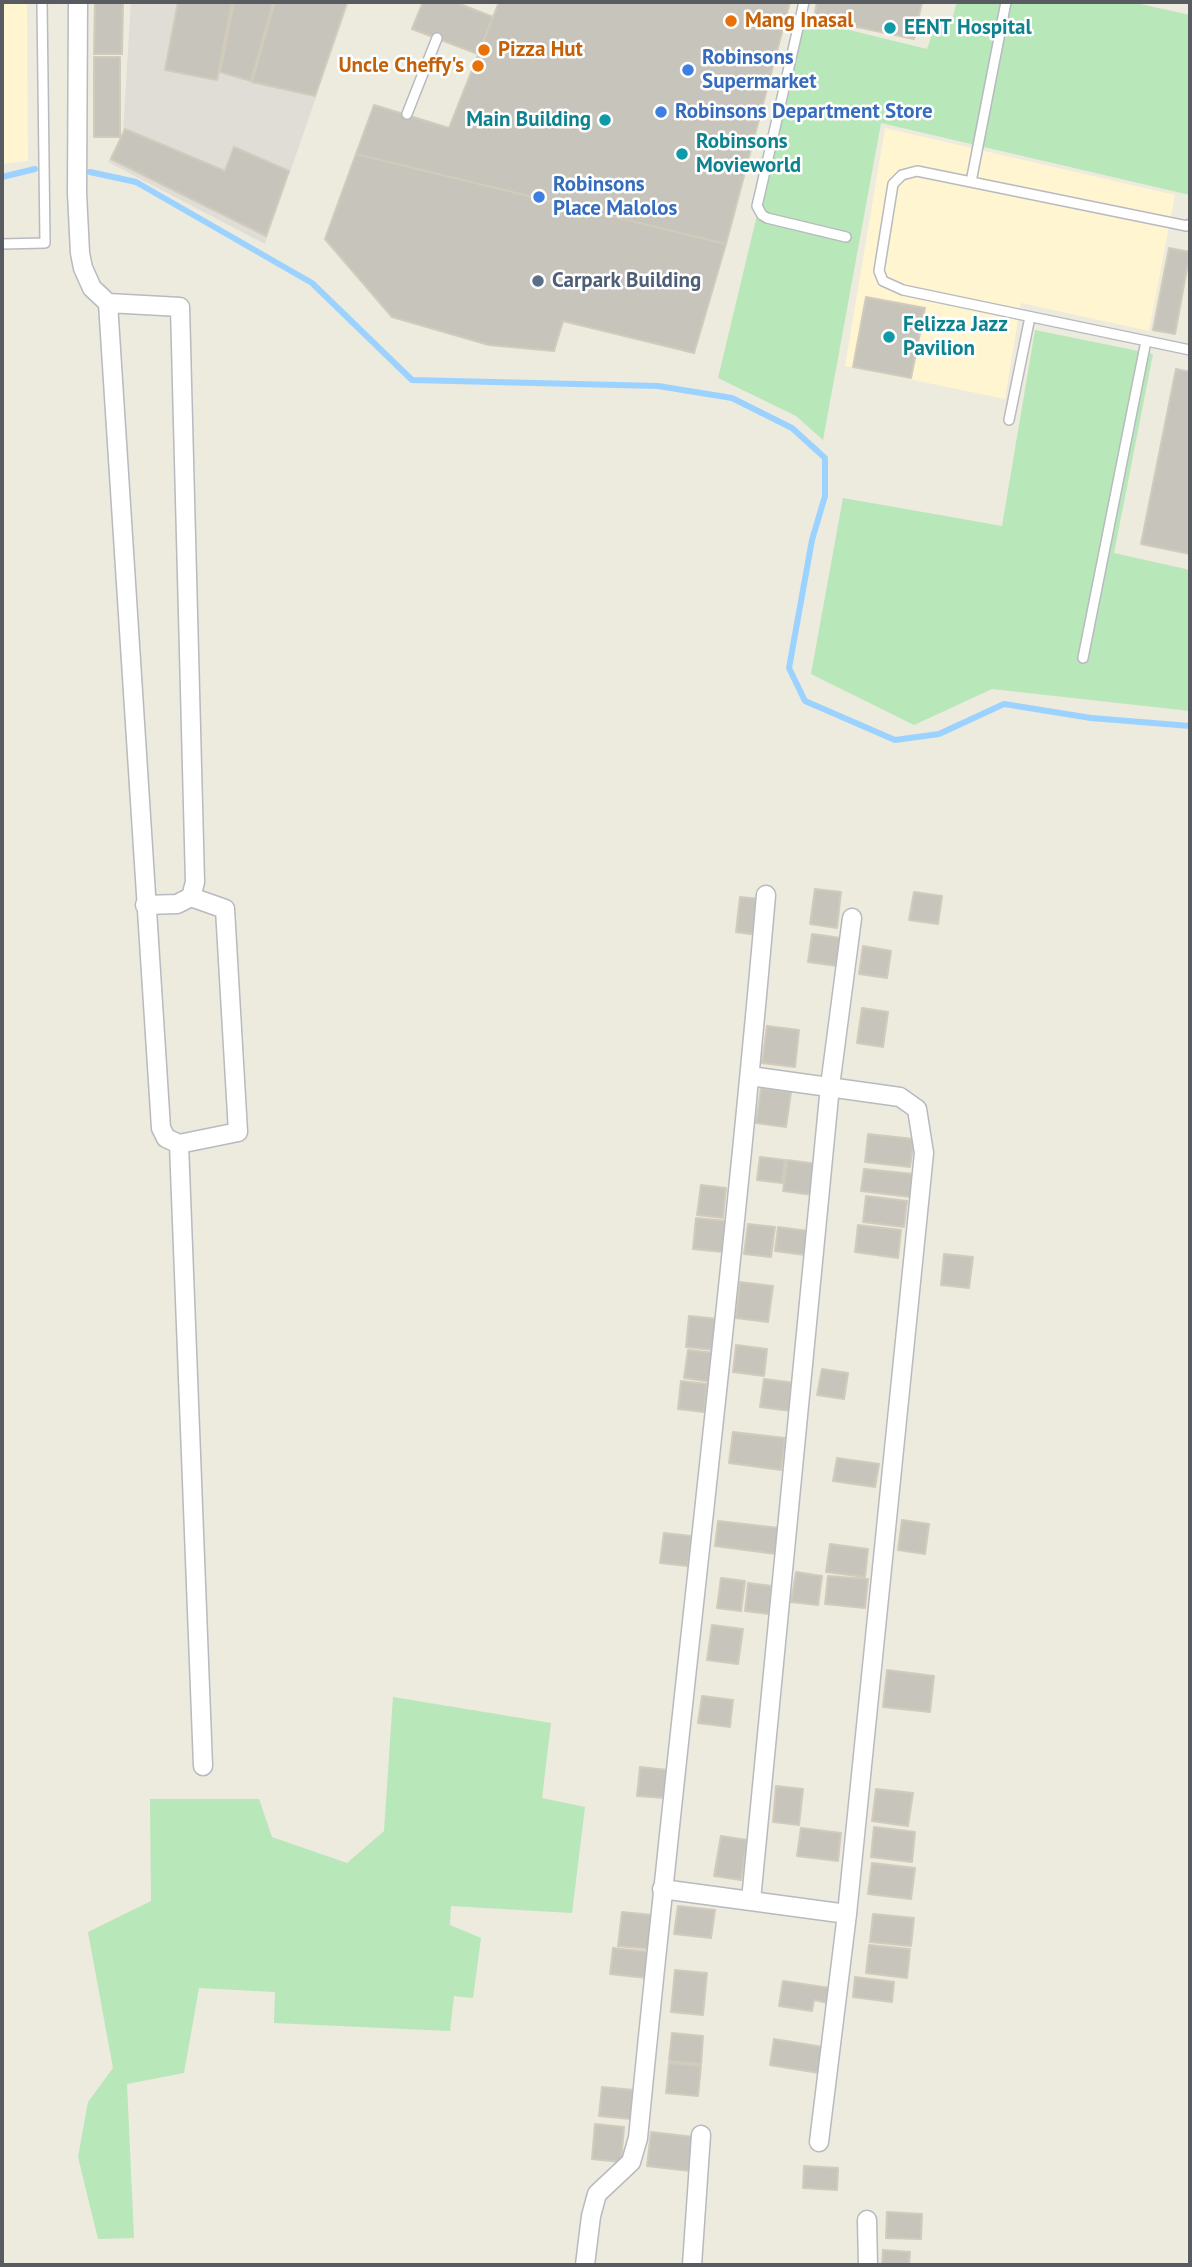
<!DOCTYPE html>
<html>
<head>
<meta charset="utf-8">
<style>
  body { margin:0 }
  #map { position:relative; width:1192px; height:2267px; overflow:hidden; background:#edeade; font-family:"PT Sans",sans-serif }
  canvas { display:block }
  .frame { position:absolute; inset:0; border:4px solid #585c61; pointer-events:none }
</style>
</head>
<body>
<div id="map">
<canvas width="1192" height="2267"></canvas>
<div class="frame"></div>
</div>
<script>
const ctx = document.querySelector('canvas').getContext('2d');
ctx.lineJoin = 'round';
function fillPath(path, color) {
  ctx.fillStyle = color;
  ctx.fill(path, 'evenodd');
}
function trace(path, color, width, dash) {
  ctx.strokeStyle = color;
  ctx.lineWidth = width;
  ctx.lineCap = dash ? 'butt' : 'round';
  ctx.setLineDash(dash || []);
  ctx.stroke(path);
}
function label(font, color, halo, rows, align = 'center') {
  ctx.font = font + ' "PT Sans",sans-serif';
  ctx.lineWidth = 5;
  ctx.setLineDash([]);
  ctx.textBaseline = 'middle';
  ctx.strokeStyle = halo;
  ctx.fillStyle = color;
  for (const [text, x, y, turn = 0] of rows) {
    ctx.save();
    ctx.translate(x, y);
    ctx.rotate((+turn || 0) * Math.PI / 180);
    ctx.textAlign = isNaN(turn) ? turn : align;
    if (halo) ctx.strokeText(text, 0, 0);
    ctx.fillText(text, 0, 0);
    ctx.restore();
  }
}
fillPath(new Path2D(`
  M 2,2 L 27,2 L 28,161 L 2,164 Z
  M 885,128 L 1175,195 L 1149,331 L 1021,303 L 1005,399 L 845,366 Z`), '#fff5d1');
fillPath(new Path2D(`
  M 131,2 L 349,2 L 265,244 L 108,162 L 123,132 Z`), '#e0ddd6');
fillPath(new Path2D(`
  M 957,2 L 1131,2 L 1190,15 L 1190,195 L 881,123 L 823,440 L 796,416 L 718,378 L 804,19 L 927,49 L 937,20 L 951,23 Z
  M 1035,330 L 1153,354 L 1114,553 L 1190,570 L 1190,711 L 992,689 L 914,725 L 811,674 L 843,498 L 1002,526 Z
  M 393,1697 L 551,1723 L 542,1798 L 585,1807 L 572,1913 L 451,1906 L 450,1925 L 481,1938 L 473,1998 L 454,1996 L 450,2031 L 274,2023 L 275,1992 L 199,1988 L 184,2073 L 127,2084 L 134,2238 L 98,2239 L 78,2157 L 88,2102 L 113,2068 L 88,1932 L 151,1901 L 150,1799 L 259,1799 L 272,1837 L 347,1863 L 384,1831 Z`), '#b8e7b9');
trace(new Path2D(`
  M 90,172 L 136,182 L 312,283 L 412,380 L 658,386 L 732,398 L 792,428 L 825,458 L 825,496 L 812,540 L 789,668 L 805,701 L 895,740 L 939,734 L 1004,704 L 1091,718 L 1190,726
  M 2,177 L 35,169`), '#9cd2ff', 6);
const building = new Path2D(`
  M 95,2 L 123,2 L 122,54 L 94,54 Z
  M 178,2 L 232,2 L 217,80 L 165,70 Z
  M 234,2 L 273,2 L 251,81 L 220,72 Z
  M 275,2 L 347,2 L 315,96 L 252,82 Z
  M 423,2 L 455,2 L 493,17 L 478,54 L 412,29 Z
  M 499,2 L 790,2 L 726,244 L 356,154 L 374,105 L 449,128 Z
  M 817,2 L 922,2 L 914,39 L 814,18 Z
  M 94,57 L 120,57 L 120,137 L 94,137 Z
  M 125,129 L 225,171 L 234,147 L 289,171 L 266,236 L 111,159 Z
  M 356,154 L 726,244 L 694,353 L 563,321 L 554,351 L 489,345 L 392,317 L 325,239 Z
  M 1169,248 L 1190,252 L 1175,334 L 1153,330 Z
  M 866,297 L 925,308 L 911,378 L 853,367 Z
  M 1176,369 L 1190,372 L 1190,554 L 1141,544 Z
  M 815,889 L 841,892 L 837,928 L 810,924 Z
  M 914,892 L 942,896 L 938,924 L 909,920 Z
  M 740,897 L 762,899 L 758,935 L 736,932 Z
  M 812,934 L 841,938 L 837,966 L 808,962 Z
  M 863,946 L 891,951 L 887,978 L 859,974 Z
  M 862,1008 L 888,1012 L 883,1047 L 857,1043 Z
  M 767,1026 L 799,1030 L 795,1067 L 762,1063 Z
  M 761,1088 L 791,1092 L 786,1127 L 756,1123 Z
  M 868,1134 L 914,1139 L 910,1167 L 865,1162 Z
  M 760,1157 L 785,1160 L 782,1183 L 757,1180 Z
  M 787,1160 L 817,1164 L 813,1195 L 783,1191 Z
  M 864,1169 L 914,1174 L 911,1197 L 861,1191 Z
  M 701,1185 L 726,1188 L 723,1218 L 697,1215 Z
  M 866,1196 L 907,1201 L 904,1227 L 863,1222 Z
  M 696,1218 L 726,1221 L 723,1252 L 693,1249 Z
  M 748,1224 L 775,1227 L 771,1257 L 744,1254 Z
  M 858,1225 L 901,1230 L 898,1258 L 855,1252 Z
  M 778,1227 L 808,1231 L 805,1255 L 775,1251 Z
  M 944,1254 L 973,1257 L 969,1288 L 941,1285 Z
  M 740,1282 L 773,1286 L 768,1322 L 736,1318 Z
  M 689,1316 L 718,1319 L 714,1350 L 686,1347 Z
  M 736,1345 L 767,1349 L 764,1376 L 733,1372 Z
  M 688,1350 L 715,1353 L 712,1382 L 684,1378 Z
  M 822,1369 L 848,1373 L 844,1399 L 817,1395 Z
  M 764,1379 L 795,1383 L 791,1411 L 760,1407 Z
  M 681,1381 L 707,1384 L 704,1412 L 678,1409 Z
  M 733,1432 L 785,1438 L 781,1470 L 729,1463 Z
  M 837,1458 L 879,1464 L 875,1487 L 833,1481 Z
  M 902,1520 L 929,1524 L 925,1554 L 898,1550 Z
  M 718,1521 L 779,1528 L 776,1554 L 715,1546 Z
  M 664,1533 L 691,1536 L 688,1566 L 660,1563 Z
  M 830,1544 L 868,1549 L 865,1577 L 826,1572 Z
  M 796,1572 L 822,1576 L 818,1605 L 791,1602 Z
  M 828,1576 L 868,1579 L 865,1608 L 825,1604 Z
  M 721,1578 L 745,1581 L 741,1611 L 717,1608 Z
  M 748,1583 L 772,1586 L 769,1614 L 745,1611 Z
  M 712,1625 L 743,1629 L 738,1664 L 707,1660 Z
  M 887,1670 L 934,1676 L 930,1712 L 883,1707 Z
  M 702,1696 L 733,1700 L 730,1727 L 698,1723 Z
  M 640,1767 L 668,1770 L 665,1798 L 637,1796 Z
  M 776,1786 L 803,1789 L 799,1825 L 773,1822 Z
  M 876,1789 L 913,1793 L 908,1826 L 872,1821 Z
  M 874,1827 L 915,1832 L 912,1862 L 871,1857 Z
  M 801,1828 L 841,1833 L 838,1861 L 797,1856 Z
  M 721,1836 L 747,1840 L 741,1880 L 714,1876 Z
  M 872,1863 L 915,1868 L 911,1899 L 868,1894 Z
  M 678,1906 L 715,1910 L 711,1938 L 674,1934 Z
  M 622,1912 L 652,1915 L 649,1949 L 618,1946 Z
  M 873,1914 L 914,1918 L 911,1946 L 870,1942 Z
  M 869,1945 L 910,1949 L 907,1978 L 866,1973 Z
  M 613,1948 L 651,1952 L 647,1978 L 610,1974 Z
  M 675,1970 L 707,1973 L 703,2015 L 671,2012 Z
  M 855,1977 L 894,1982 L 892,2002 L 853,1997 Z
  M 783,1981 L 830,1988 L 828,2003 L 814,2000 L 812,2011 L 779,2006 Z
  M 672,2033 L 703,2036 L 701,2064 L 669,2061 Z
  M 774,2039 L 823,2047 L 819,2073 L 770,2065 Z
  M 669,2063 L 701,2066 L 698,2096 L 666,2093 Z
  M 602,2087 L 634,2090 L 631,2119 L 599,2116 Z
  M 595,2124 L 624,2127 L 621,2162 L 592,2159 Z
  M 651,2132 L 694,2137 L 690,2171 L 647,2166 Z
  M 804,2166 L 838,2168 L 837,2190 L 803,2188 Z
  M 887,2212 L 922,2214 L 921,2239 L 886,2238 Z
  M 883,2250 L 910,2252 L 909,2265 L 882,2265 Z`);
fillPath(building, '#c7c4bb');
trace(building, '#d1cbbc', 2);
const service = new Path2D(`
  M 804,2 L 757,206 L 762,215 L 767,218 L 846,237
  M 407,114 L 437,38
  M 971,182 L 1006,2
  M 1190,224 L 1187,226 L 917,171 L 902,175 L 893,184 L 879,271 L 883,281 L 903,290 L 1190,350
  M 2,244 L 45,243 L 42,2
  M 1009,420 L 1030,317
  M 1083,658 L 1146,341`);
const minor = new Path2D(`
  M 78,2 L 77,193 L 80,253 L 83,268 L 92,288 L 108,303 L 180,307 L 195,882 L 191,897 L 177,904 L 145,905
  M 108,303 L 161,1128 L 166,1138 L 179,1144 L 203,1766
  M 750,1076 L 900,1097 L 917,1109 L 924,1153 L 847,1914 L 819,2142
  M 179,1144 L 238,1132 L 225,909 L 191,897
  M 662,1889 L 847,1914
  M 751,1900 L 830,1086 L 852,918
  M 867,2220 L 868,2265
  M 585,2265 L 591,2216 L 597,2194 L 631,2162 L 638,2138 C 678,1723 730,1310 766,895
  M 692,2265 L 701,2135`);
trace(service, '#b7babf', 12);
trace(minor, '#b7babf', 21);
trace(service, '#fff', 9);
trace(minor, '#fff', 18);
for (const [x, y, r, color] of [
  [731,21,7,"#e8710a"],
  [890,28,7,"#0f9aa8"],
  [484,50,7,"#e8710a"],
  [478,66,7,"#e8710a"],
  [688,70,7,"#3f7fe0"],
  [661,112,7,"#3f7fe0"],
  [605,120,7,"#0f9aa8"],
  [682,154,7,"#0f9aa8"],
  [539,197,7,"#3f7fe0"],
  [538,281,7,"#5c6f8a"],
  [889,337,7,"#0f9aa8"]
]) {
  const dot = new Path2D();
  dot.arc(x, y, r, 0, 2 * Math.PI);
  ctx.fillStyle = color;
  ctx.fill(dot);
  trace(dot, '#fff', 2.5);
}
label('bold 21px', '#c56008', '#fff', [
  ["Mang Inasal",745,21],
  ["Pizza Hut",498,50],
  ["Uncle Cheffy's",464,66,"right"]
], 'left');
label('bold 21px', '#0d838f', '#fff', [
  ["EENT Hospital",904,28],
  ["Main Building",591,120,"right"],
  ["Robinsons",696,142],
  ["Movieworld",696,166],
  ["Felizza Jazz",903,325],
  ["Pavilion",903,349]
], 'left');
label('bold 21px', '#366cbe', '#fff', [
  ["Robinsons",702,58],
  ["Supermarket",702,82],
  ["Robinsons Department Store",675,112],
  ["Robinsons",553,185],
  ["Place Malolos",553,209]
], 'left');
label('bold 21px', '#4e5e75', '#fff', [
  ["Carpark Building",552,281]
], 'left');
</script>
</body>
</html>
